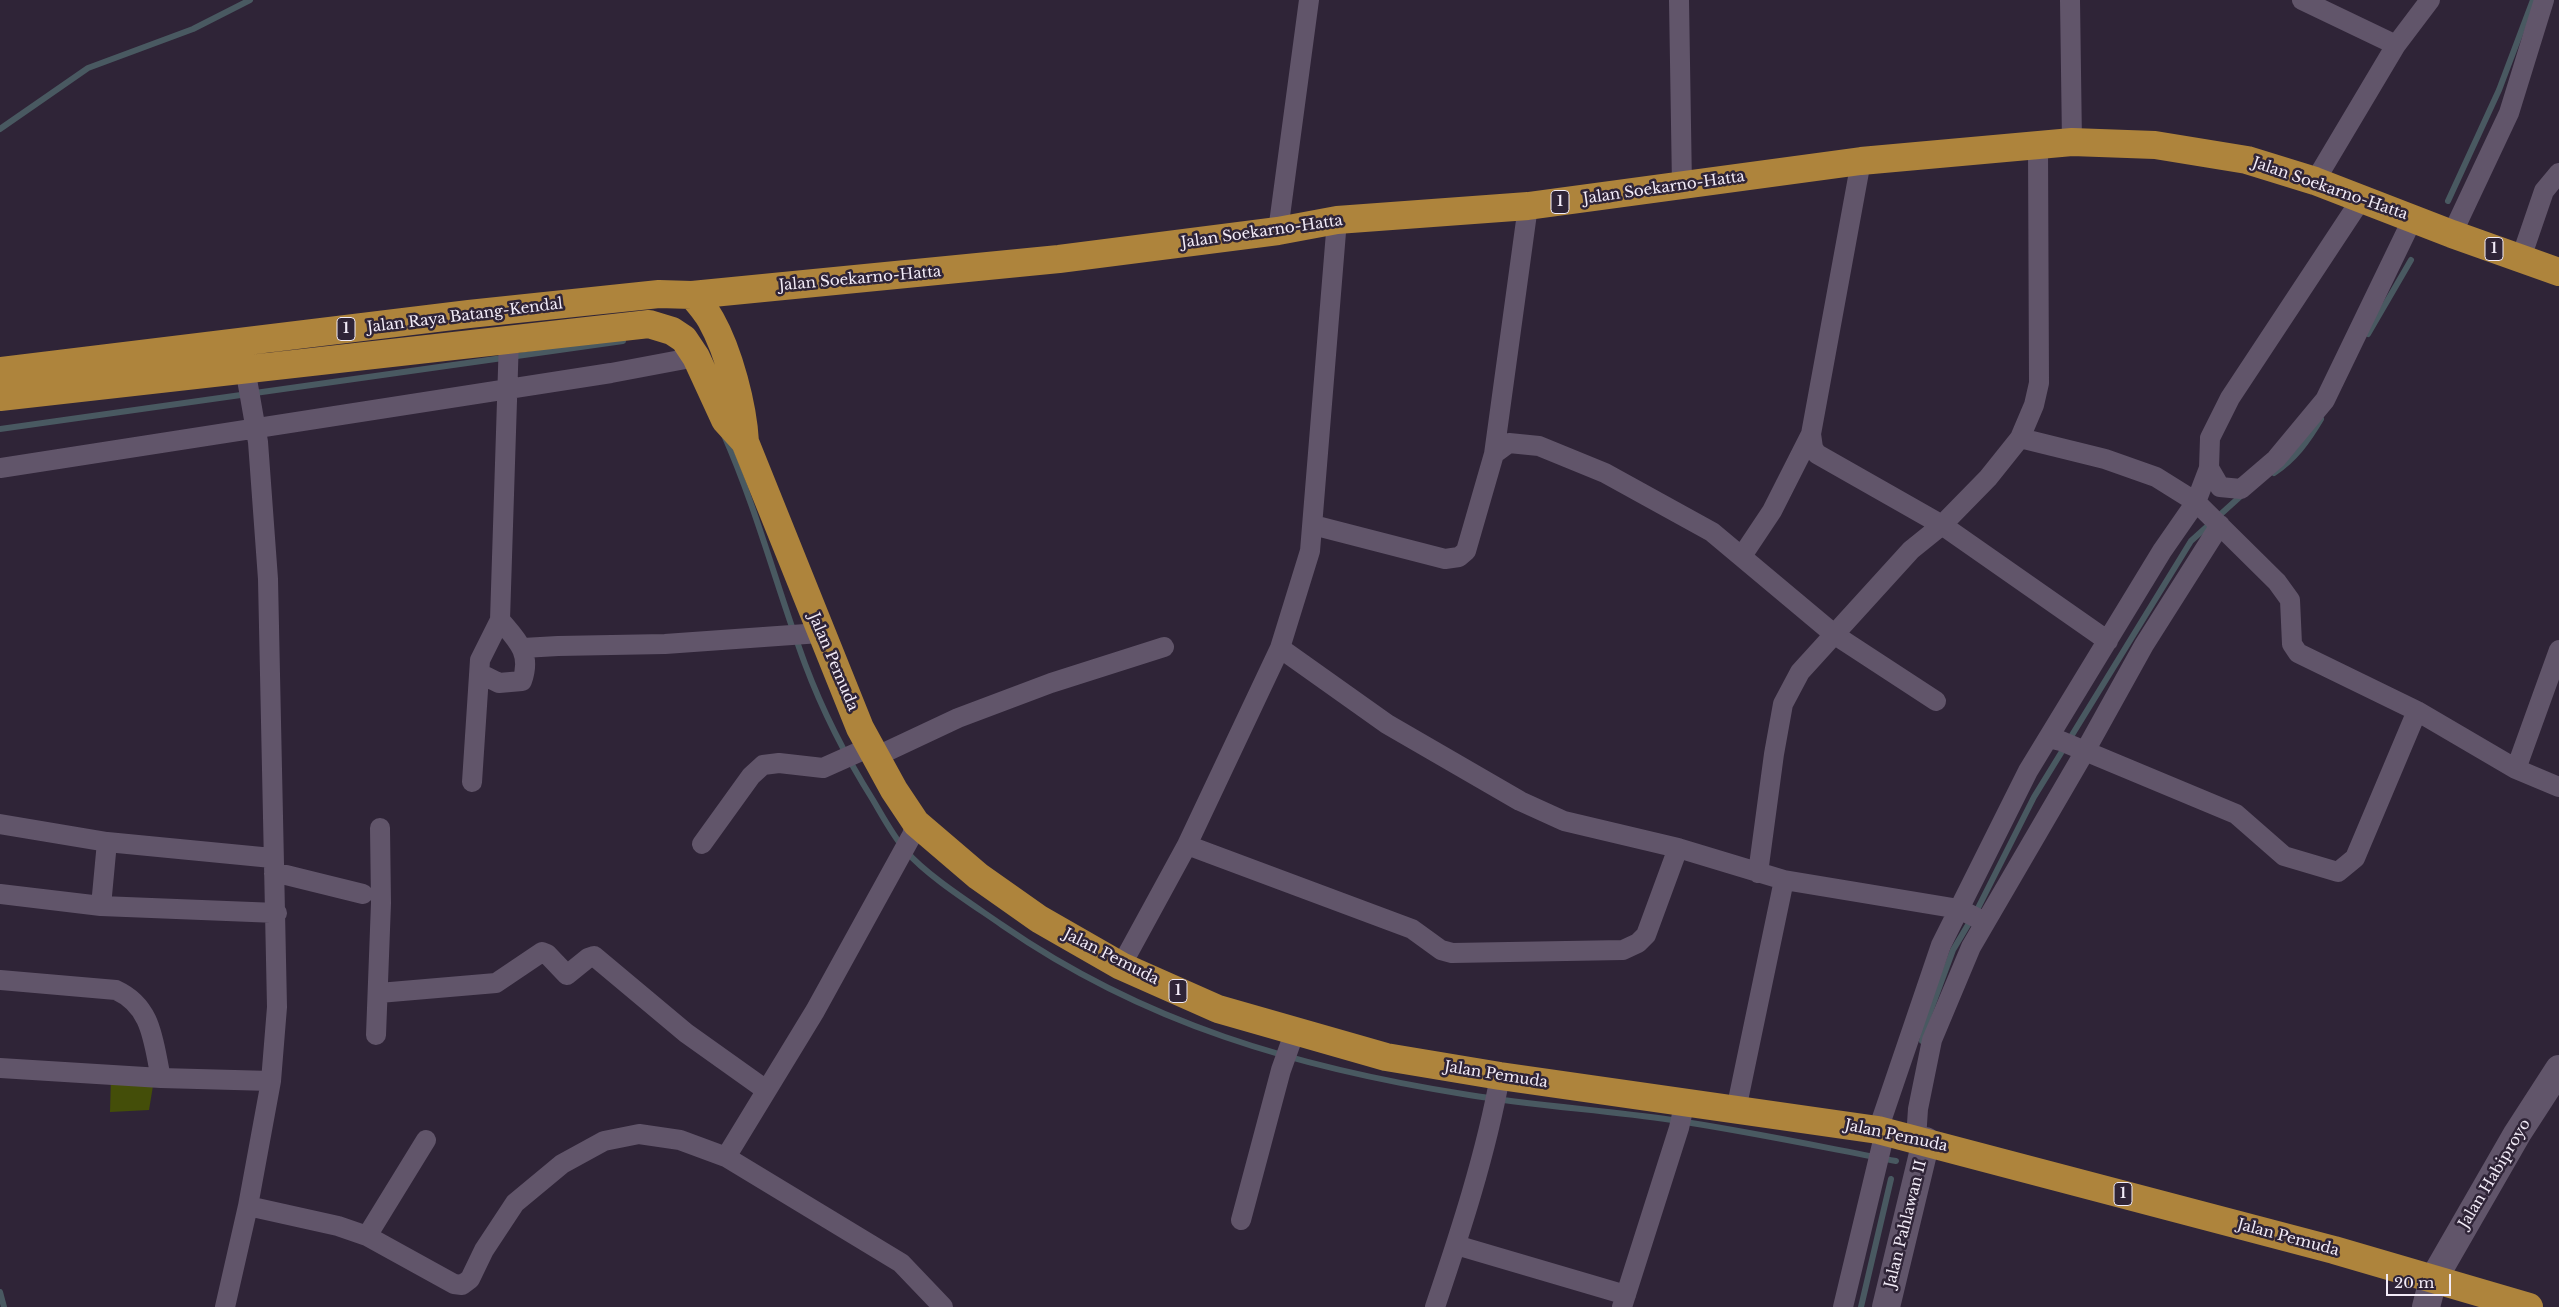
<!DOCTYPE html>
<html>
<head>
<meta charset="utf-8">
<style>
  body { margin:0 }
  #map { position:relative; width:2559px; height:1307px; overflow:hidden; background:#2f2437; font-family:"Libre Baskerville",serif }
  canvas { display:block }
  .scale { position:absolute; left:2386px; top:1274px; width:65px; height:22px; box-sizing:border-box; border:2px solid #f2ebf7; border-top:0; padding-left:6px; font-size:15px; line-height:18px; white-space:nowrap; color:#f2ebf7; -webkit-text-stroke:4px #2f2437; paint-order:stroke }
</style>
</head>
<body>
<div id="map">
<canvas width="2559" height="1307"></canvas>
<div class="scale">20 m</div>
</div>
<script>
const ctx = document.querySelector('canvas').getContext('2d');
ctx.lineJoin = 'round';
function fillPath(path, color) {
  ctx.fillStyle = color;
  ctx.fill(path, 'evenodd');
}
function trace(path, color, width, dash) {
  ctx.strokeStyle = color;
  ctx.lineWidth = width;
  ctx.lineCap = dash ? 'butt' : 'round';
  ctx.setLineDash(dash || []);
  ctx.stroke(path);
}
function label(font, color, halo, rows, align = 'center') {
  ctx.font = font + ' "Libre Baskerville",serif';
  ctx.lineWidth = 5;
  ctx.setLineDash([]);
  ctx.textBaseline = 'middle';
  ctx.strokeStyle = halo;
  ctx.fillStyle = color;
  for (const [text, x, y, turn = 0] of rows) {
    ctx.save();
    ctx.translate(x, y);
    ctx.rotate((+turn || 0) * Math.PI / 180);
    ctx.textAlign = isNaN(turn) ? turn : align;
    if (halo) ctx.strokeText(text, 0, 0);
    ctx.fillText(text, 0, 0);
    ctx.restore();
  }
}
fillPath(new Path2D(`
  M 111,1076 L 154,1080 L 149,1110 L 110,1112 Z`), '#444e09');
trace(new Path2D(`
  M 0,129 L 88,68 L 193,29 L 250,0
  M 2448,201 L 2499,90 L 2533,0
  M 2368,334 L 2411,260
  M 0,429 L 623,341
  M 724,435 C 757,510 777,588 805,664 C 823,712 846,757 873,800 C 883,817 893,836 906,851 C 927,876 975,906 1002,925 C 1145,1024 1298,1068 1469,1095 C 1536,1106 1604,1110 1672,1120 C 1747,1131 1822,1147 1896,1161
  M 2274,473 C 2295,459 2308,441 2321,419
  M 1922,1041 L 1926,1023 L 1953,950 L 1978,908 L 2034,797 L 2191,541 L 2243,494
  M 0,1292 L 4,1307
  M 1861,1307 L 1891,1179`), '#495961', 6);
trace(new Path2D(`
  M 1679,0 L 1682,186
  M 2070,0 L 2072,142
  M 2302,0 L 2396,45
  M 1861,161 L 1811,434 L 1813,448 L 1817,454 L 1942,525 L 2108,641
  M 2315,181 L 2396,45 L 2430,0
  M 2362,198 L 2230,398 L 2210,438 L 2209,468 L 2220,487 L 2241,489 L 2276,459 L 2325,400 L 2413,218
  M 1278,231 L 1309,0
  M 2452,234 L 2509,113 L 2544,0
  M 2521,258 L 2544,191 L 2559,173
  M 2020,438 L 2105,459 L 2156,477 L 2196,502 L 2277,582 L 2290,600 L 2292,644 L 2298,653 L 2417,711 L 2516,769 L 2559,787
  M 1494,454 L 1528,206
  M 0,468 L 611,373 L 696,357
  M 1313,525 L 1445,559 L 1459,557 L 1466,551 L 1494,454 L 1509,443 L 1539,446 L 1605,473 L 1712,532 L 1835,635 L 1936,701
  M 1742,556 L 1772,511 L 1811,434
  M 523,648 L 558,646 L 665,644 L 820,633
  M 1280,648 L 1387,724 L 1520,801 L 1564,821 L 1678,848 L 1784,880 L 1959,909 L 1985,922
  M 481,674 L 499,683 L 522,681 C 532,653 517,640 500,620
  M 2048,738 L 2061,741 L 2236,814 L 2284,856 L 2338,872 L 2355,858 L 2417,711
  M 875,757 L 958,718 L 1051,683 L 1164,647
  M 2516,769 L 2559,650
  M 472,782 L 480,660 L 500,620 L 509,338
  M 0,824 L 107,842
  M 702,844 L 751,776 L 763,765 L 779,763 L 823,768 L 870,747
  M 1187,845 L 1412,929 L 1441,950 L 1452,953 L 1623,950 L 1638,943 L 1646,935 L 1678,848
  M 1758,873 L 1774,754 L 1783,704 L 1800,672 L 1911,550 L 1942,525 L 1988,478 L 2020,438 L 2034,405 L 2039,383 L 2038,146
  M 274,874 L 286,875 L 363,894
  M 0,894 L 101,906 L 107,842 L 272,858
  M 101,906 L 277,913
  M 1121,966 L 1187,845 L 1280,648 L 1310,551 L 1337,220
  M 0,980 L 116,990 C 153,1007 153,1042 161,1078
  M 379,993 L 496,983 L 542,952 L 547,954 L 567,975 L 588,958 L 594,956 L 686,1033 L 766,1090
  M 376,1035 L 381,903 L 380,828
  M 0,1068 L 161,1078 L 271,1081
  M 1736,1110 L 1784,880
  M 1878,1130 L 1941,945 L 2028,771 L 2162,551 L 2196,502 L 2209,468
  M 1916,1139 L 1918,1109 L 1932,1040 L 1971,947 L 2084,753 L 2144,645 L 2220,525
  M 726,1157 L 815,1011 L 912,835 L 916,823
  M 248,1206 L 338,1226 L 367,1236 L 454,1284 L 462,1285 L 470,1279 L 484,1250 L 515,1203 L 562,1164 L 604,1141 L 639,1134 L 680,1140 L 726,1157 L 901,1263 L 943,1307
  M 1241,1220 L 1281,1070 L 1295,1031
  M 367,1236 L 426,1140
  M 1456,1245 L 1626,1295
  M 225,1307 L 248,1206 L 271,1081 L 277,1007 L 268,579 L 258,442 L 245,368
  M 1435,1307 C 1460,1233 1486,1154 1500,1076
  M 1622,1307 L 1679,1128 L 1685,1101
  M 1843,1307 L 1885,1132`), '#61556a', 20);
trace(new Path2D(`
  M 1886,1307 L 1926,1141
  M 2426,1307 L 2433,1280 L 2517,1134 L 2559,1069`), '#61556a', 28);
trace(new Path2D(`
  M 692,295 C 699,303 706,311 711,320 C 729,352 743,406 745,442 L 860,728 L 894,790 L 916,823 L 978,876 L 1039,919 L 1121,966 L 1218,1009 L 1386,1057 L 1500,1076 L 1878,1130 L 2334,1250 L 2529,1307
  M 0,371 L 469,314 L 659,294 L 692,295 L 1059,259 L 1278,231 L 1337,220 L 1528,206 L 1861,161 L 2072,142 L 2155,145 L 2247,160 L 2315,181 L 2452,234 L 2559,272
  M 0,397 L 649,324 L 672,331 L 684,339 L 696,357 L 725,420 L 745,442`), '#ae843c', 28);
for (const [x, y, w] of [
  [1560,202,18],
  [2494,249,18],
  [346,329,18],
  [1178,991,18],
  [2123,1194,18]
]) {
  const box = new Path2D();
  box.roundRect(x - w / 2, y - 11.5, w, 23, 4);
  ctx.fillStyle = '#2f2437';
  ctx.fill(box);
  trace(box, '#f2ebf7', 1);
}
label('bold 14px', '#f2ebf7', null, [
  ["1",1560,202],
  ["1",2494,249],
  ["1",346,329],
  ["1",1178,991],
  ["1",2123,1194]
]);
label('15px', '#f2ebf7', '#2f2437', [
  ["Jalan Soekarno-Hatta",1664,188,-8],
  ["Jalan Soekarno-Hatta",2330,189,19],
  ["Jalan Soekarno-Hatta",1262,232,-8],
  ["Jalan Soekarno-Hatta",860,279,-5],
  ["Jalan Raya Batang-Kendal",465,316,-7],
  ["Jalan Pemuda",833,662,67],
  ["Jalan Pemuda",1111,957,27],
  ["Jalan Pemuda",1496,1075,9],
  ["Jalan Pemuda",1896,1136,12],
  ["Jalan Habiproyo",2495,1174,-59],
  ["Jalan Pahlawan II",1906,1224,-76],
  ["Jalan Pemuda",2288,1238,15]
]);
</script>
</body>
</html>
